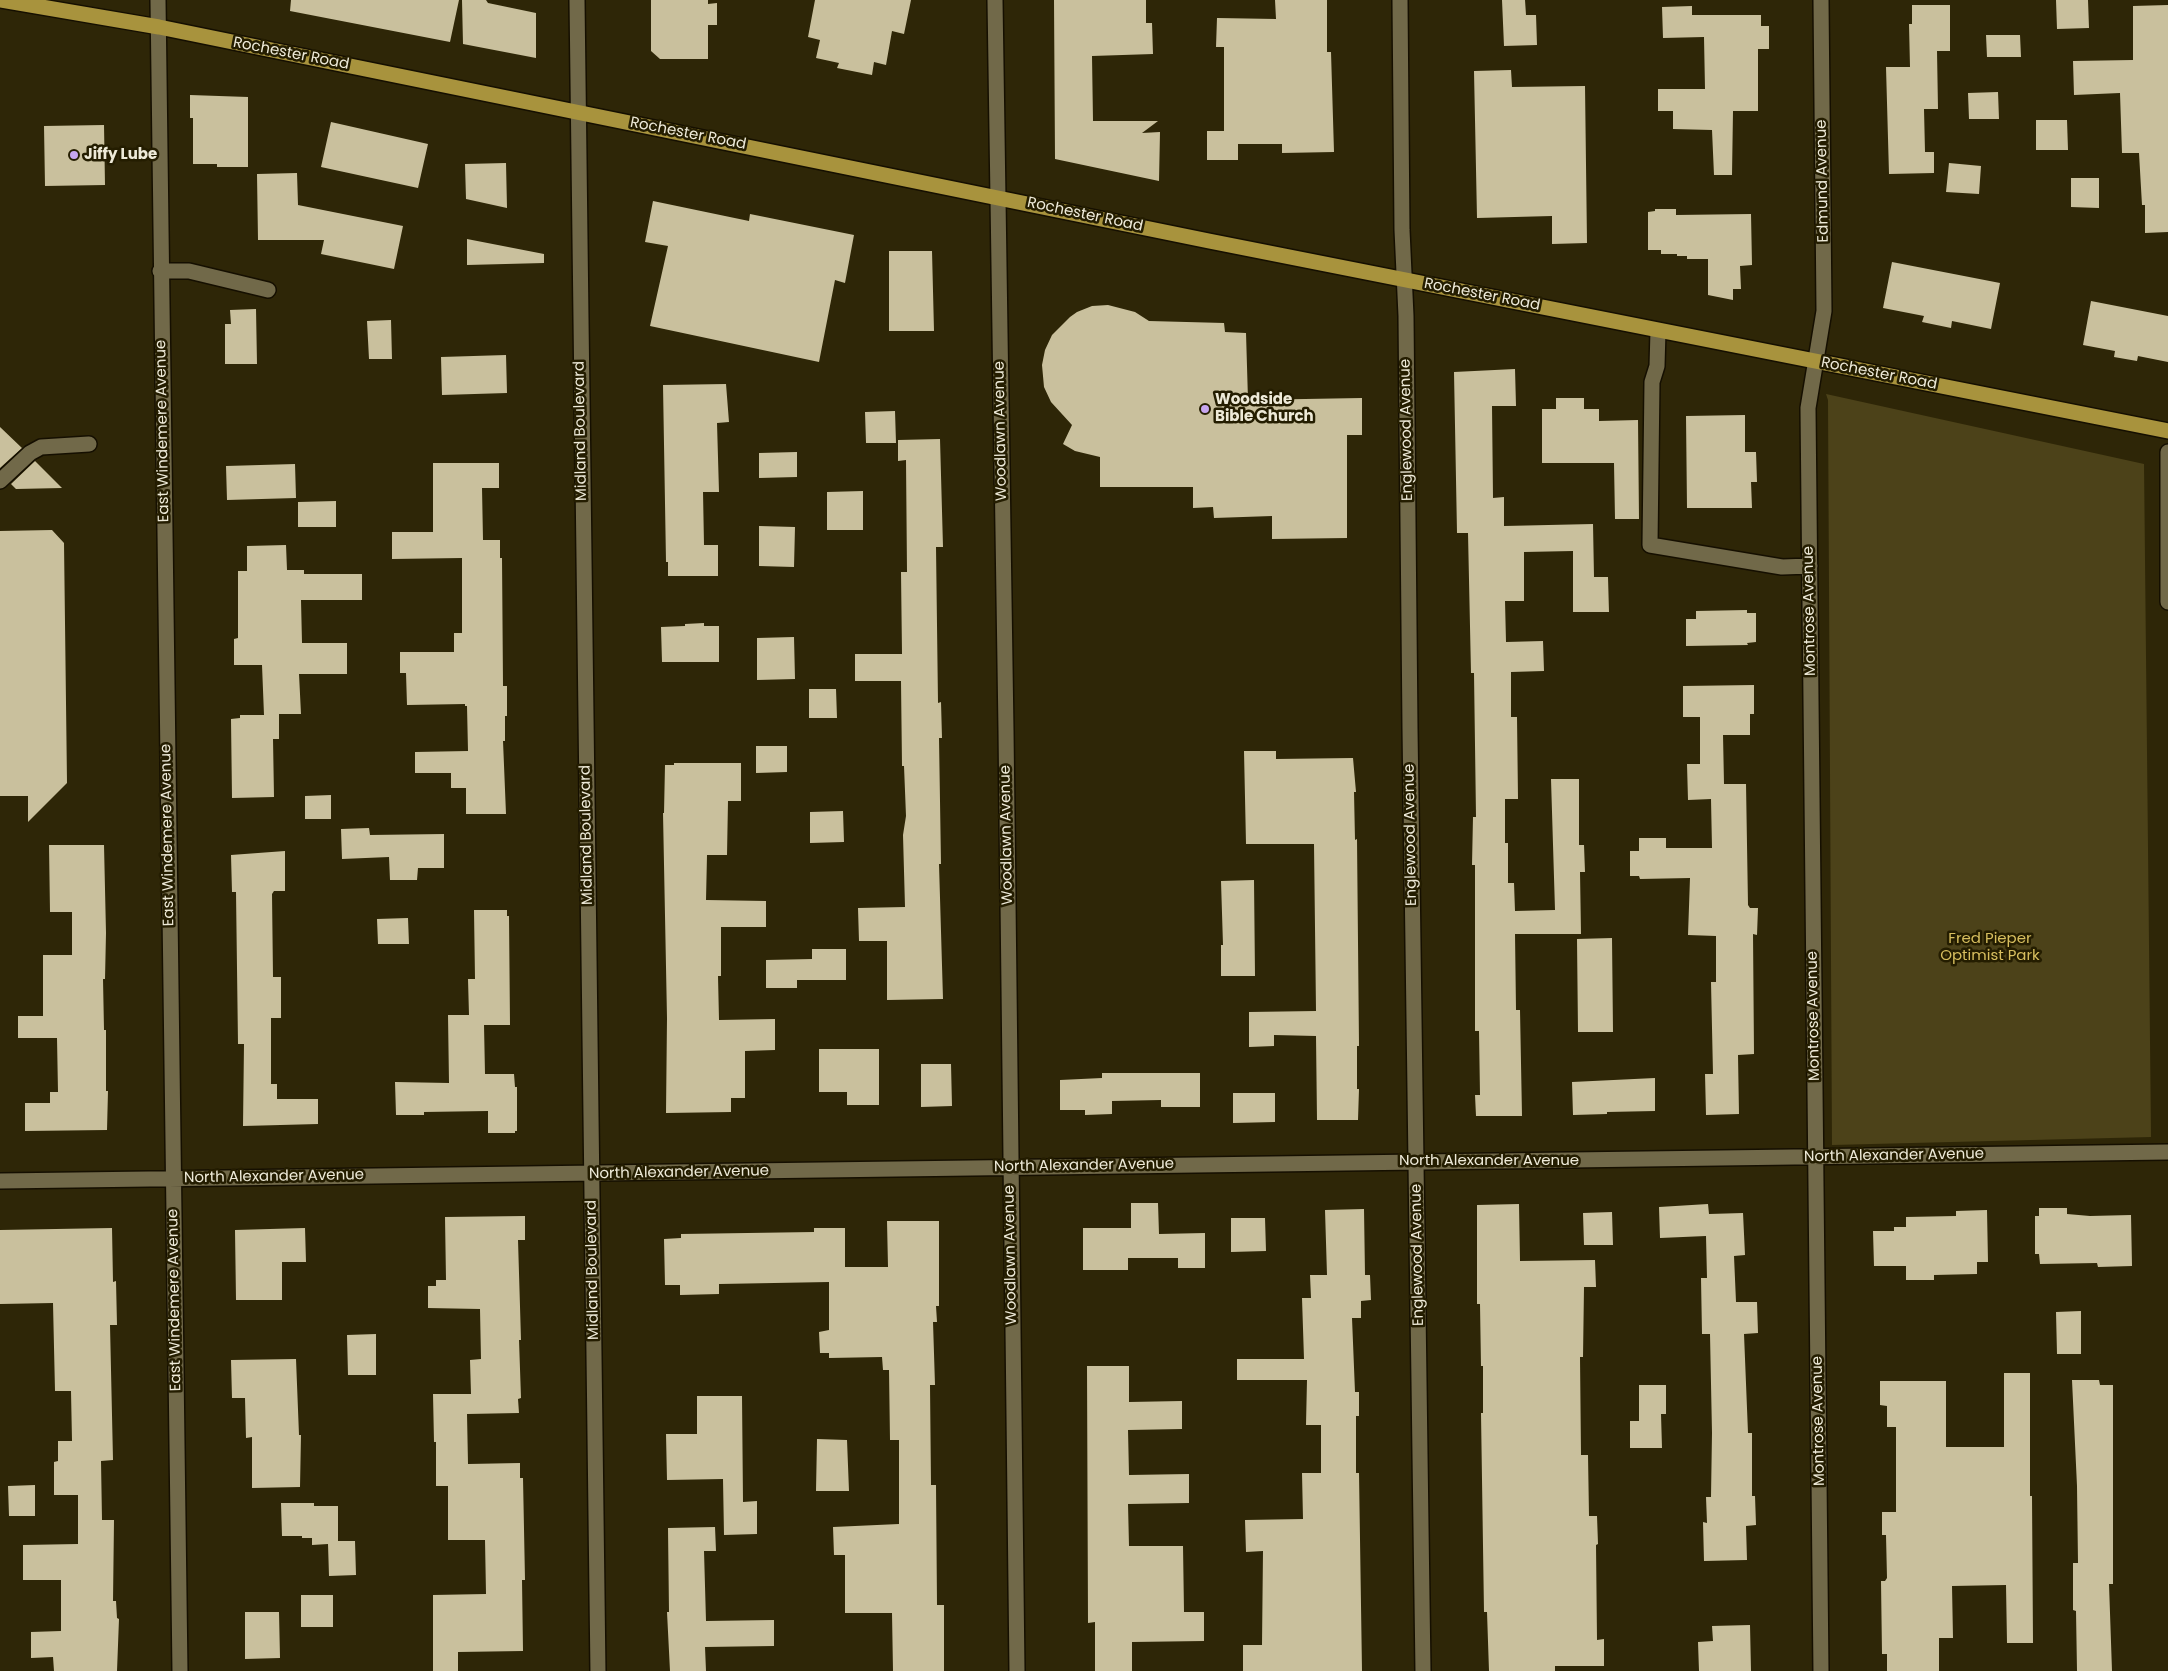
<!DOCTYPE html>
<html>
<head>
<meta charset="utf-8">
<style>
  body { margin:0 }
  canvas { display:block; background:#2e2607 }
</style>
</head>
<body>
<canvas width="2168" height="1671"></canvas>
<script>
const ctx = document.querySelector('canvas').getContext('2d');
ctx.lineJoin = 'round';
function fillPath(path, color) {
  ctx.fillStyle = color;
  ctx.fill(path, 'evenodd');
}
function trace(path, color, width, dash) {
  ctx.strokeStyle = color;
  ctx.lineWidth = width;
  ctx.lineCap = dash ? 'butt' : 'round';
  ctx.setLineDash(dash || []);
  ctx.stroke(path);
}
function label(font, color, halo, rows, align = 'center') {
  ctx.font = font + ' Poppins,sans-serif';
  ctx.lineWidth = 5;
  ctx.setLineDash([]);
  ctx.textBaseline = 'middle';
  ctx.strokeStyle = halo;
  ctx.fillStyle = color;
  for (const [text, x, y, turn = 0] of rows) {
    ctx.save();
    ctx.translate(x, y);
    ctx.rotate((+turn || 0) * Math.PI / 180);
    ctx.textAlign = isNaN(turn) ? turn : align;
    if (halo) ctx.strokeText(text, 0, 0);
    ctx.fillText(text, 0, 0);
    ctx.restore();
  }
}
fillPath(new Path2D(`
  M 1826,394 L 2144,464 L 2151,1137 L 1832,1145 L 1828,400 Z`), '#4c4219');
fillPath(new Path2D(`
  M 291,0 L 459,0 L 450,42 L 290,11 Z
  M 462,0 L 486,0 L 488,3 L 536,13 L 536,58 L 463,44 Z
  M 651,0 L 708,0 L 708,4 L 717,3 L 717,25 L 708,25 L 708,59 L 660,59 L 651,51 Z
  M 815,0 L 911,0 L 904,34 L 892,31 L 886,65 L 874,62 L 872,75 L 837,68 L 839,63 L 816,58 L 820,40 L 808,37 Z
  M 1054,0 L 1146,0 L 1146,23 L 1152,23 L 1153,54 L 1092,56 L 1093,121 L 1158,121 L 1142,133 L 1160,132 L 1159,181 L 1055,159 Z
  M 1275,0 L 1327,0 L 1327,52 L 1331,52 L 1334,152 L 1282,153 L 1282,144 L 1238,144 L 1238,160 L 1207,160 L 1207,131 L 1224,131 L 1224,47 L 1216,47 L 1217,18 L 1276,19 Z
  M 1502,0 L 1525,0 L 1526,15 L 1536,15 L 1537,45 L 1504,46 Z
  M 2056,0 L 2088,0 L 2089,28 L 2057,29 Z
  M 1912,5 L 1950,5 L 1950,51 L 1937,51 L 1938,109 L 1924,109 L 1925,152 L 1934,152 L 1934,173 L 1889,174 L 1886,67 L 1910,67 L 1909,24 L 1912,24 Z
  M 2168,5 L 2168,232 L 2145,233 L 2145,205 L 2142,205 L 2139,153 L 2122,153 L 2120,93 L 2074,95 L 2073,61 L 2133,60 L 2133,6 Z
  M 1692,6 L 1692,15 L 1761,15 L 1761,26 L 1769,26 L 1769,49 L 1758,49 L 1758,111 L 1733,111 L 1732,175 L 1714,175 L 1712,130 L 1673,129 L 1673,111 L 1658,111 L 1658,89 L 1705,89 L 1704,37 L 1663,38 L 1662,7 Z
  M 1986,35 L 2020,35 L 2021,57 L 1987,57 Z
  M 1511,70 L 1512,87 L 1585,86 L 1587,243 L 1552,244 L 1552,216 L 1477,218 L 1474,71 Z
  M 1998,92 L 1999,119 L 1969,119 L 1968,93 Z
  M 190,95 L 248,97 L 248,167 L 217,167 L 217,164 L 193,164 L 193,118 L 190,118 Z
  M 2036,120 L 2067,120 L 2068,150 L 2036,150 Z
  M 331,122 L 428,144 L 418,188 L 321,167 Z
  M 104,125 L 105,185 L 45,186 L 44,126 Z
  M 506,163 L 507,208 L 466,199 L 465,164 Z
  M 1949,163 L 1981,166 L 1979,194 L 1946,192 Z
  M 297,173 L 298,205 L 403,226 L 394,269 L 321,254 L 324,240 L 258,240 L 257,174 Z
  M 2071,178 L 2099,178 L 2099,208 L 2071,207 Z
  M 653,201 L 749,221 L 750,214 L 854,235 L 845,283 L 835,280 L 819,362 L 650,326 L 668,246 L 645,242 Z
  M 1655,209 L 1676,209 L 1676,215 L 1751,214 L 1752,265 L 1740,266 L 1741,289 L 1733,289 L 1733,300 L 1708,295 L 1708,259 L 1687,259 L 1687,256 L 1677,256 L 1677,254 L 1661,254 L 1661,250 L 1648,250 L 1648,212 L 1655,211 Z
  M 467,239 L 544,254 L 544,263 L 467,265 Z
  M 889,251 L 932,251 L 934,331 L 889,331 Z
  M 1892,262 L 2000,283 L 1991,329 L 1952,321 L 1951,328 L 1922,322 L 1924,316 L 1883,308 Z
  M 2091,301 L 2168,316 L 2168,362 L 2138,356 L 2137,361 L 2114,357 L 2115,351 L 2083,345 Z
  M 1108,305 L 1135,312 L 1149,321 L 1224,323 L 1225,332 L 1246,333 L 1248,400 L 1362,398 L 1362,435 L 1347,435 L 1347,538 L 1272,539 L 1272,516 L 1214,518 L 1213,507 L 1193,508 L 1193,487 L 1100,487 L 1100,457 L 1075,451 L 1063,444 L 1072,425 L 1051,402 L 1044,387 L 1042,365 L 1045,350 L 1052,335 L 1070,317 L 1077,312 L 1092,306 Z
  M 256,309 L 257,364 L 225,364 L 225,324 L 231,324 L 230,310 Z
  M 391,320 L 392,359 L 369,359 L 367,321 Z
  M 506,355 L 507,393 L 442,395 L 441,357 Z
  M 1515,369 L 1516,406 L 1492,406 L 1493,498 L 1504,497 L 1504,526 L 1593,524 L 1594,577 L 1608,577 L 1609,612 L 1573,612 L 1573,551 L 1524,552 L 1524,601 L 1505,601 L 1506,642 L 1543,641 L 1544,671 L 1511,672 L 1511,717 L 1517,717 L 1518,799 L 1505,799 L 1505,843 L 1508,843 L 1508,883 L 1514,883 L 1515,911 L 1555,910 L 1551,779 L 1579,779 L 1579,845 L 1584,845 L 1585,872 L 1580,872 L 1581,934 L 1515,934 L 1516,1010 L 1520,1010 L 1522,1116 L 1476,1116 L 1475,1095 L 1480,1095 L 1479,1031 L 1475,1031 L 1475,865 L 1472,865 L 1473,817 L 1476,817 L 1474,673 L 1471,673 L 1468,533 L 1457,533 L 1454,372 Z
  M 726,384 L 729,422 L 717,423 L 719,492 L 703,492 L 704,545 L 718,545 L 718,576 L 668,576 L 668,562 L 666,562 L 663,385 Z
  M 1556,398 L 1584,398 L 1584,409 L 1599,409 L 1599,421 L 1638,420 L 1639,519 L 1615,519 L 1614,463 L 1542,463 L 1542,409 L 1556,409 Z
  M 895,411 L 896,443 L 866,443 L 865,412 Z
  M 1745,415 L 1745,452 L 1756,452 L 1757,482 L 1751,482 L 1752,508 L 1687,508 L 1686,416 Z
  M 0,427 L 22,448 L 0,468 Z
  M 940,439 L 943,547 L 936,547 L 938,703 L 941,702 L 942,738 L 939,738 L 941,864 L 939,864 L 943,999 L 887,1000 L 887,941 L 859,941 L 858,908 L 905,907 L 903,835 L 906,816 L 904,766 L 902,766 L 901,681 L 855,681 L 855,654 L 902,654 L 901,572 L 907,572 L 906,460 L 898,461 L 898,440 Z
  M 797,452 L 797,477 L 759,478 L 759,453 Z
  M 35,461 L 62,488 L 16,489 L 11,484 Z
  M 433,463 L 499,463 L 499,488 L 482,488 L 483,540 L 500,540 L 500,558 L 502,558 L 503,686 L 507,686 L 507,716 L 505,716 L 505,741 L 503,741 L 506,814 L 466,814 L 466,788 L 451,788 L 451,773 L 415,773 L 415,752 L 468,751 L 467,706 L 465,706 L 465,704 L 407,705 L 406,673 L 400,673 L 400,652 L 454,652 L 454,633 L 462,633 L 462,558 L 392,559 L 392,532 L 433,532 Z
  M 295,464 L 296,498 L 227,500 L 226,466 Z
  M 863,491 L 863,530 L 827,530 L 827,492 Z
  M 336,501 L 336,527 L 298,527 L 298,502 Z
  M 759,526 L 795,527 L 794,567 L 759,566 Z
  M 52,530 L 64,543 L 67,783 L 28,822 L 28,796 L 0,796 L 0,531 Z
  M 286,545 L 287,570 L 304,570 L 304,574 L 362,574 L 362,600 L 301,600 L 302,643 L 347,643 L 347,674 L 299,674 L 301,714 L 279,714 L 279,739 L 273,739 L 274,797 L 232,798 L 231,719 L 240,718 L 240,715 L 264,715 L 262,665 L 234,665 L 234,639 L 238,638 L 238,571 L 247,571 L 247,546 Z
  M 1747,610 L 1747,613 L 1756,613 L 1756,642 L 1747,643 L 1748,645 L 1686,646 L 1686,619 L 1696,619 L 1696,611 Z
  M 704,623 L 704,626 L 719,626 L 719,662 L 662,662 L 661,627 L 685,626 L 685,624 Z
  M 794,637 L 795,679 L 757,680 L 757,638 Z
  M 1754,685 L 1754,714 L 1750,714 L 1750,735 L 1723,735 L 1724,784 L 1746,784 L 1748,905 L 1750,908 L 1758,908 L 1757,935 L 1753,934 L 1754,1054 L 1738,1055 L 1739,1114 L 1706,1115 L 1705,1074 L 1713,1074 L 1711,982 L 1716,982 L 1716,936 L 1688,935 L 1690,878 L 1640,879 L 1639,876 L 1630,876 L 1630,851 L 1639,851 L 1639,838 L 1666,838 L 1666,848 L 1712,848 L 1711,799 L 1688,800 L 1687,764 L 1700,764 L 1700,717 L 1683,717 L 1683,686 Z
  M 809,689 L 836,689 L 837,718 L 809,718 Z
  M 756,746 L 787,746 L 787,772 L 756,773 Z
  M 1244,751 L 1276,751 L 1276,759 L 1353,758 L 1356,792 L 1354,792 L 1355,840 L 1357,839 L 1359,1046 L 1357,1046 L 1357,1089 L 1359,1089 L 1358,1120 L 1317,1120 L 1316,1036 L 1274,1035 L 1274,1046 L 1249,1047 L 1249,1012 L 1316,1011 L 1314,844 L 1246,844 Z
  M 674,763 L 741,763 L 741,801 L 728,801 L 727,855 L 707,855 L 706,900 L 766,901 L 766,927 L 721,927 L 721,976 L 718,976 L 719,1020 L 775,1019 L 775,1050 L 745,1051 L 745,1098 L 731,1098 L 731,1112 L 666,1113 L 667,1018 L 663,813 L 664,813 L 665,765 L 674,765 Z
  M 331,795 L 331,819 L 305,819 L 305,796 Z
  M 843,811 L 844,842 L 810,843 L 810,812 Z
  M 369,828 L 370,835 L 444,834 L 444,868 L 418,868 L 417,880 L 390,880 L 389,857 L 342,859 L 341,829 Z
  M 49,845 L 104,845 L 106,933 L 105,979 L 103,979 L 104,1030 L 106,1030 L 106,1091 L 108,1091 L 107,1130 L 25,1131 L 25,1103 L 50,1103 L 50,1092 L 58,1092 L 57,1038 L 18,1038 L 18,1016 L 43,1016 L 43,955 L 72,955 L 72,912 L 50,912 Z
  M 285,851 L 285,891 L 274,891 L 272,894 L 273,977 L 281,977 L 281,1018 L 271,1018 L 271,1084 L 277,1084 L 277,1099 L 318,1099 L 318,1124 L 243,1126 L 244,1044 L 238,1044 L 236,892 L 232,892 L 231,855 Z
  M 1254,880 L 1255,976 L 1221,976 L 1221,945 L 1223,945 L 1221,881 Z
  M 474,910 L 507,910 L 507,916 L 509,916 L 510,1025 L 484,1025 L 485,1074 L 514,1074 L 515,1087 L 517,1087 L 517,1131 L 515,1131 L 515,1133 L 488,1133 L 488,1111 L 424,1112 L 424,1115 L 396,1115 L 395,1082 L 449,1083 L 448,1015 L 469,1015 L 468,979 L 475,979 Z
  M 408,918 L 409,944 L 378,944 L 377,919 Z
  M 1612,938 L 1613,1032 L 1578,1032 L 1577,939 Z
  M 812,949 L 846,949 L 846,980 L 797,980 L 797,988 L 766,988 L 766,960 L 812,959 Z
  M 819,1049 L 879,1049 L 879,1105 L 847,1105 L 847,1092 L 819,1092 Z
  M 921,1064 L 951,1064 L 952,1106 L 921,1107 Z
  M 1102,1073 L 1200,1073 L 1200,1107 L 1161,1107 L 1161,1100 L 1112,1101 L 1112,1114 L 1085,1115 L 1085,1110 L 1060,1110 L 1060,1080 L 1102,1078 Z
  M 1655,1078 L 1655,1111 L 1607,1112 L 1607,1114 L 1573,1115 L 1572,1082 Z
  M 1233,1093 L 1275,1093 L 1275,1122 L 1233,1123 Z
  M 1131,1203 L 1158,1203 L 1159,1234 L 1205,1233 L 1205,1268 L 1178,1268 L 1178,1258 L 1128,1258 L 1128,1270 L 1083,1270 L 1083,1228 L 1131,1228 Z
  M 1519,1204 L 1520,1261 L 1595,1260 L 1596,1287 L 1584,1287 L 1583,1357 L 1580,1357 L 1581,1455 L 1588,1455 L 1589,1516 L 1597,1516 L 1598,1544 L 1596,1545 L 1597,1640 L 1604,1639 L 1604,1666 L 1555,1666 L 1555,1671 L 1489,1671 L 1487,1612 L 1484,1612 L 1481,1413 L 1483,1413 L 1483,1366 L 1481,1366 L 1480,1304 L 1477,1304 L 1477,1205 Z
  M 1708,1204 L 1709,1214 L 1743,1213 L 1745,1255 L 1734,1256 L 1736,1302 L 1757,1302 L 1758,1333 L 1744,1334 L 1748,1433 L 1752,1433 L 1752,1496 L 1755,1496 L 1756,1525 L 1746,1526 L 1747,1560 L 1704,1561 L 1703,1522 L 1707,1523 L 1706,1497 L 1711,1497 L 1712,1433 L 1710,1334 L 1702,1334 L 1701,1278 L 1707,1278 L 1706,1236 L 1660,1238 L 1659,1207 Z
  M 2039,1208 L 2067,1208 L 2067,1214 L 2090,1216 L 2131,1215 L 2132,1266 L 2098,1267 L 2097,1263 L 2040,1264 L 2039,1254 L 2035,1254 L 2035,1216 L 2039,1216 Z
  M 1364,1209 L 1365,1275 L 1370,1275 L 1371,1300 L 1361,1301 L 1361,1318 L 1352,1318 L 1355,1392 L 1359,1392 L 1359,1416 L 1356,1416 L 1356,1473 L 1359,1473 L 1362,1671 L 1243,1671 L 1243,1645 L 1262,1645 L 1263,1551 L 1246,1552 L 1245,1520 L 1303,1519 L 1302,1473 L 1321,1473 L 1321,1425 L 1306,1425 L 1307,1380 L 1237,1380 L 1237,1359 L 1304,1359 L 1302,1298 L 1311,1298 L 1310,1275 L 1327,1275 L 1325,1210 Z
  M 1987,1210 L 1988,1262 L 1977,1262 L 1977,1274 L 1934,1275 L 1934,1280 L 1906,1280 L 1906,1266 L 1874,1266 L 1873,1231 L 1894,1231 L 1894,1227 L 1906,1227 L 1906,1217 L 1956,1216 L 1956,1211 Z
  M 1612,1212 L 1613,1245 L 1584,1245 L 1583,1213 Z
  M 525,1216 L 525,1240 L 518,1240 L 521,1340 L 519,1340 L 521,1398 L 518,1399 L 519,1413 L 467,1414 L 468,1464 L 520,1463 L 520,1478 L 523,1478 L 525,1580 L 522,1580 L 523,1651 L 458,1652 L 458,1671 L 433,1671 L 433,1595 L 486,1594 L 485,1540 L 448,1540 L 448,1486 L 436,1486 L 436,1442 L 434,1442 L 433,1394 L 471,1394 L 470,1360 L 481,1359 L 480,1309 L 428,1308 L 428,1286 L 436,1286 L 436,1280 L 446,1280 L 445,1217 Z
  M 1231,1218 L 1265,1218 L 1266,1251 L 1231,1252 Z
  M 887,1221 L 939,1221 L 939,1306 L 936,1306 L 937,1322 L 933,1322 L 935,1385 L 930,1385 L 931,1485 L 936,1485 L 937,1605 L 944,1605 L 944,1671 L 893,1671 L 892,1613 L 845,1613 L 845,1555 L 834,1555 L 833,1527 L 899,1524 L 899,1440 L 890,1440 L 889,1370 L 883,1370 L 882,1357 L 829,1358 L 829,1353 L 820,1353 L 819,1332 L 829,1330 L 829,1282 L 719,1284 L 719,1294 L 680,1295 L 680,1285 L 665,1285 L 664,1239 L 681,1238 L 681,1234 L 814,1232 L 814,1228 L 845,1228 L 845,1267 L 888,1267 Z
  M 112,1228 L 113,1282 L 116,1281 L 117,1325 L 110,1325 L 113,1460 L 101,1461 L 102,1520 L 114,1520 L 113,1601 L 116,1601 L 117,1618 L 119,1619 L 117,1671 L 54,1671 L 53,1657 L 31,1658 L 31,1632 L 61,1631 L 61,1580 L 23,1580 L 23,1545 L 78,1544 L 78,1495 L 54,1495 L 54,1462 L 58,1461 L 58,1441 L 72,1441 L 71,1391 L 55,1391 L 53,1303 L 0,1304 L 0,1230 Z
  M 305,1228 L 306,1262 L 282,1262 L 282,1300 L 236,1300 L 235,1230 Z
  M 2081,1311 L 2081,1354 L 2057,1354 L 2056,1312 Z
  M 376,1334 L 376,1375 L 348,1375 L 347,1335 Z
  M 296,1359 L 299,1435 L 301,1435 L 300,1487 L 252,1488 L 252,1437 L 246,1438 L 245,1398 L 232,1398 L 231,1360 Z
  M 1087,1366 L 1129,1366 L 1129,1402 L 1182,1401 L 1182,1429 L 1128,1430 L 1129,1475 L 1189,1474 L 1189,1503 L 1128,1504 L 1129,1546 L 1183,1546 L 1184,1612 L 1204,1612 L 1204,1641 L 1132,1642 L 1132,1671 L 1095,1671 L 1095,1622 L 1088,1623 Z
  M 2004,1373 L 2030,1373 L 2030,1496 L 2032,1496 L 2033,1643 L 2007,1643 L 2006,1585 L 1952,1586 L 1953,1638 L 1939,1638 L 1939,1671 L 1887,1671 L 1887,1654 L 1882,1654 L 1881,1581 L 1885,1581 L 1887,1578 L 1886,1535 L 1882,1535 L 1882,1512 L 1896,1512 L 1896,1427 L 1887,1427 L 1887,1406 L 1880,1405 L 1880,1381 L 1946,1381 L 1946,1447 L 2004,1447 Z
  M 2072,1380 L 2099,1380 L 2100,1385 L 2113,1385 L 2113,1584 L 2109,1584 L 2112,1671 L 2077,1671 L 2076,1611 L 2073,1610 L 2073,1563 L 2078,1563 L 2077,1486 Z
  M 1639,1385 L 1666,1385 L 1666,1414 L 1661,1414 L 1662,1448 L 1630,1448 L 1630,1421 L 1639,1421 Z
  M 697,1396 L 742,1396 L 743,1502 L 757,1501 L 757,1534 L 724,1535 L 723,1479 L 667,1480 L 666,1434 L 697,1434 Z
  M 817,1439 L 847,1440 L 849,1491 L 816,1491 Z
  M 35,1485 L 35,1516 L 9,1516 L 8,1486 Z
  M 281,1503 L 314,1503 L 314,1506 L 338,1506 L 338,1541 L 355,1541 L 356,1575 L 329,1576 L 328,1544 L 312,1545 L 312,1538 L 302,1538 L 302,1536 L 282,1536 Z
  M 715,1527 L 716,1551 L 704,1551 L 706,1621 L 774,1620 L 774,1646 L 705,1647 L 706,1671 L 670,1671 L 667,1612 L 669,1612 L 668,1528 Z
  M 301,1595 L 333,1595 L 333,1627 L 301,1627 Z
  M 245,1612 L 279,1612 L 280,1658 L 245,1659 Z
  M 1750,1625 L 1751,1671 L 1699,1671 L 1698,1642 L 1713,1641 L 1712,1626 Z`), '#c9c09d');
const minor = new Path2D(`
  M 158,0 L 180,1671
  M 577,0 L 598,1671
  M 995,0 L 1006,730 L 1017,1671
  M 1400,0 L 1402,230 L 1406,316 L 1410,728 L 1423,1671
  M 1821,0 L 1824,311 L 1808,408 L 1821,1671
  M 160,271 L 189,271 L 268,290
  M 1658,331 L 1657,366 L 1652,382 L 1650,545 L 1782,567 L 1810,566
  M 2168,452 L 2168,602
  M 0,481 L 30,453 L 41,447 L 89,444
  M 0,1181 L 2168,1152`);
const major = new Path2D(`
  M 1,0 L 159,27 L 1209,241 L 2168,431`);
trace(minor, '#150f00', 18);
trace(major, '#150f00', 18);
trace(minor, '#716949', 15);
trace(major, '#a8933d', 15);
for (const [x, y, r, color] of [
  [74,155,5,"#c7a6ef"],
  [1205,409,5,"#c7a6ef"]
]) {
  const dot = new Path2D();
  dot.arc(x, y, r, 0, 2 * Math.PI);
  ctx.fillStyle = color;
  ctx.fill(dot);
  trace(dot, '#241d00', 2);
}
label('15px', '#eeead8', '#241d00', [
  ["Rochester Road",291,54,11],
  ["Rochester Road",688,134,11],
  ["Edmund Avenue",1823,181,-91],
  ["Rochester Road",1085,215,12],
  ["Rochester Road",1482,295,11],
  ["Rochester Road",1879,374,11],
  ["Englewood Avenue",1407,430,-91],
  ["East Windemere Avenue",163,431,-91],
  ["Midland Boulevard",581,431,-91],
  ["Woodlawn Avenue",1001,431,-91],
  ["Montrose Avenue",1810,611,-91],
  ["East Windemere Avenue",168,835,-91],
  ["Midland Boulevard",587,835,-91],
  ["Woodlawn Avenue",1007,835,-91],
  ["Englewood Avenue",1411,835,-91],
  ["Montrose Avenue",1814,1016,-91],
  ["North Alexander Avenue",1894,1156,-1],
  ["North Alexander Avenue",1489,1161],
  ["North Alexander Avenue",1084,1166,-1],
  ["North Alexander Avenue",679,1173,-1],
  ["North Alexander Avenue",274,1177,-1],
  ["Woodlawn Avenue",1011,1255,-91],
  ["Englewood Avenue",1418,1255,-91],
  ["Midland Boulevard",593,1270,-91],
  ["East Windemere Avenue",175,1300,-91],
  ["Montrose Avenue",1819,1421,-91]
]);
label('bold 15px', '#eeead8', '#241d00', [
  ["Jiffy Lube",84,155],
  ["Woodside",1215,400],
  ["Bible Church",1215,417]
], 'left');
label('15px', '#d7be5e', '#241d00', [
  ["Fred Pieper",1990,939],
  ["Optimist Park",1990,956]
]);
</script>
</body>
</html>
